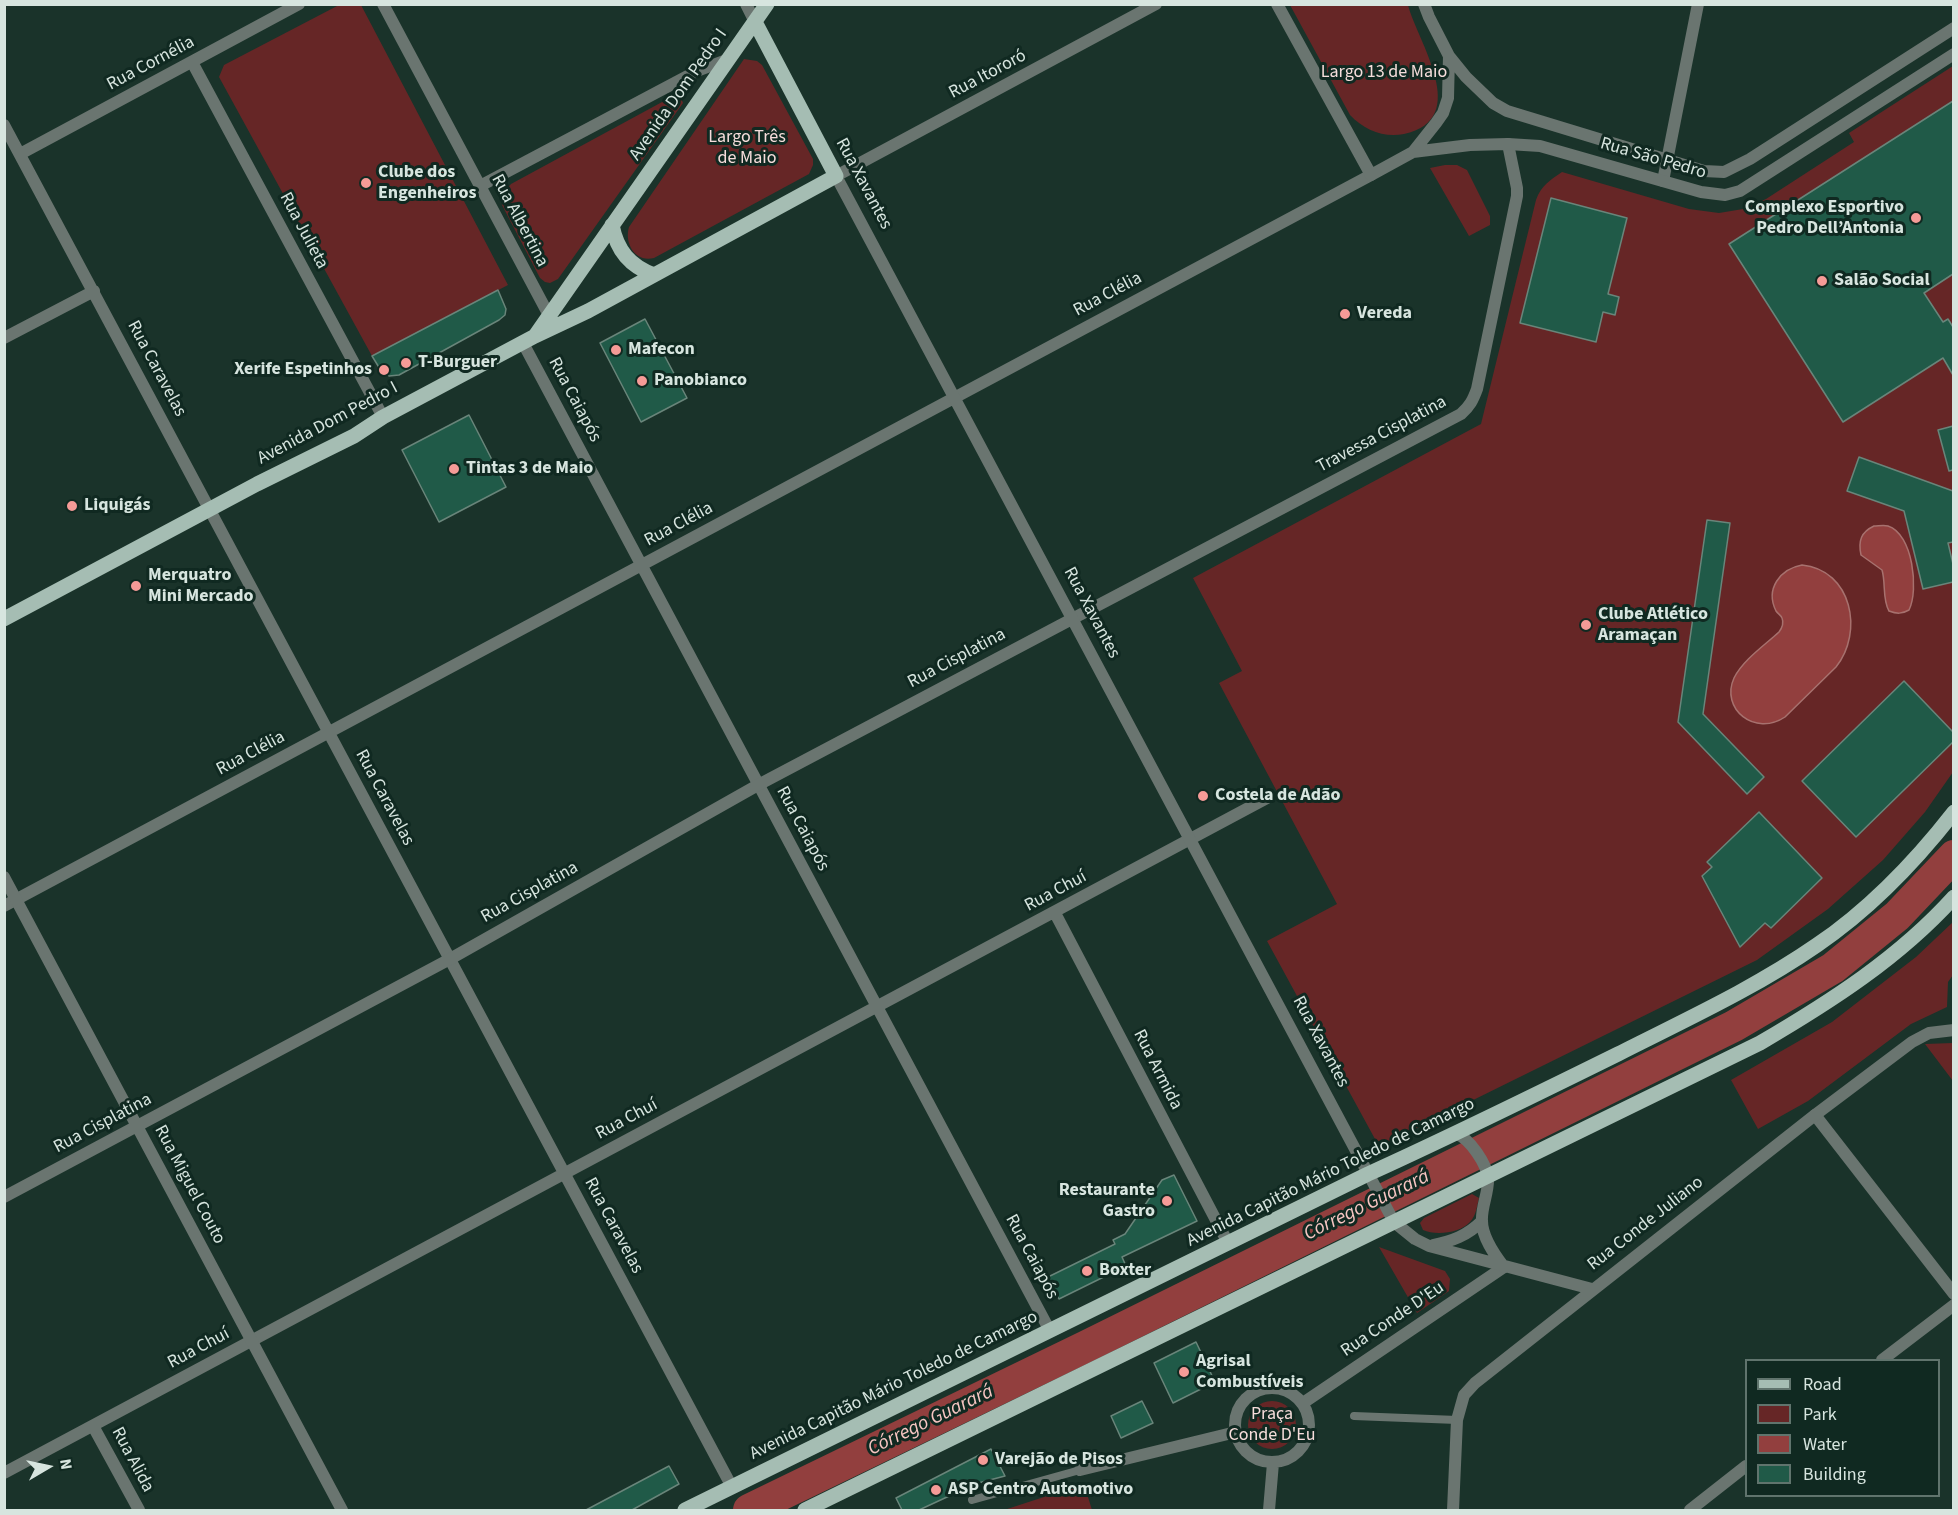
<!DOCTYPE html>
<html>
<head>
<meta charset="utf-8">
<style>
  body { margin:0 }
  #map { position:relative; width:1958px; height:1515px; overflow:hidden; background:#1a332a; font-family:"Source Sans 3",sans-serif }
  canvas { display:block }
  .frame { position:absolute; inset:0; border:6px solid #d7e5df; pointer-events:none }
  .legend { position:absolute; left:1745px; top:1359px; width:195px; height:138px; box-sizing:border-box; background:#102921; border:2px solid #60746d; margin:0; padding:8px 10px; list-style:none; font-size:18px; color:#d7e5df }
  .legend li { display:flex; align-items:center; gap:12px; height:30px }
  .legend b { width:30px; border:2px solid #60746d }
  .north { position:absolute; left:18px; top:1437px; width:60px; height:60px; -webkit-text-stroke:4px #102921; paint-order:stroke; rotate:81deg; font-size:16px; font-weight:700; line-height:24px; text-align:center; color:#d7e5df }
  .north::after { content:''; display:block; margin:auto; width:21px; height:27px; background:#d7e5df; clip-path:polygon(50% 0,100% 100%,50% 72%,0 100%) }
</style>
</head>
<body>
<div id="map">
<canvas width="1958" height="1515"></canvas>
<div class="frame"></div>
<ul class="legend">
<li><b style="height:8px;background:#a5bdb3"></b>Road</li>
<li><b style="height:16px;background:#662626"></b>Park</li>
<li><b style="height:16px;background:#923f3e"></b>Water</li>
<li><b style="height:16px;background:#205a48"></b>Building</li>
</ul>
<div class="north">N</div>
</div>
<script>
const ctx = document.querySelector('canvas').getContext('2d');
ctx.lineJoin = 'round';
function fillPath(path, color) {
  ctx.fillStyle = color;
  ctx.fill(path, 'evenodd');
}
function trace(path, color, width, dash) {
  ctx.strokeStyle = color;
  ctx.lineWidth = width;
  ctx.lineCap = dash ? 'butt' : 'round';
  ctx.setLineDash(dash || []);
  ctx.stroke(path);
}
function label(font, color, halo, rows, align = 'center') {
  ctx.font = font + ' "Source Sans 3",sans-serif';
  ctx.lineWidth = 6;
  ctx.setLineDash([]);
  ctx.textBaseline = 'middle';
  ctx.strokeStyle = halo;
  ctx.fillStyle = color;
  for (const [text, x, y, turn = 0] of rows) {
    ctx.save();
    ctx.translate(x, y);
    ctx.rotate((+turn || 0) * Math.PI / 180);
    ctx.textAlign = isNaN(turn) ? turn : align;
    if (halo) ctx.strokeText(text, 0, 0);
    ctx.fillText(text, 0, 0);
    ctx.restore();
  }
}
fillPath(new Path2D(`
  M 339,5 L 361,5 L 508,285 L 372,356 L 219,77 L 224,65 Z
  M 1290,5 L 1408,5 C 1417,41 1473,119 1404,134 C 1384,138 1364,130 1350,115 Z
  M 744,59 L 757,61 L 762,65 L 813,159 L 813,165 L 809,174 L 654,258 C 635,263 624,243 629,227 Z
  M 1953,66 L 1953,772 L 1925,812 L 1883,860 L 1828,909 L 1757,960 L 1384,1144 L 1375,1139 L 1267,941 L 1337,904 L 1219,683 L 1242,671 L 1193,578 L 1481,424 L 1536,200 C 1541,186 1550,180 1562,172 L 1689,209 L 1719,213 L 1743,209 L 1766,199 L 1854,142 L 1849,133 Z
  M 675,95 L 681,98 L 683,103 L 558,279 L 550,283 L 545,282 L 540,278 L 502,205 L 503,193 L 511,184 Z
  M 1445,165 L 1457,165 L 1467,170 L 1490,216 L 1490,225 L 1469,236 L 1430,168 Z
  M 1953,922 L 1953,975 L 1948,982 L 1947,1007 L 1911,1024 L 1808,1101 L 1758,1129 L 1731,1080 L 1832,1022 L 1916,957 Z
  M 1953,1043 L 1954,1043 L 1953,1081 L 1925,1044 Z
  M 1472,1194 L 1479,1198 C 1477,1206 1476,1216 1470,1222 C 1460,1233 1436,1236 1423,1230 L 1420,1223 L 1424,1218 Z
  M 1379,1247 L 1445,1271 L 1450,1279 L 1449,1291 L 1417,1313 Z
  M1248 1425a24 24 0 1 1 48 0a24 24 0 1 1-48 0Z
  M 1084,1484 L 1092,1510 L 1004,1510 Z`), '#662626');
const water = new Path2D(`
  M 1874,526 C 1878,526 1884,525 1888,526 C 1913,534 1919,590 1909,610 C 1902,614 1897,614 1889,611 C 1882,599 1886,583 1882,570 L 1861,555 C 1858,541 1861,532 1874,526 Z
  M 1802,565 C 1852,570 1864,632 1836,667 L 1785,717 C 1755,737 1720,709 1734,678 C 1743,660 1765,645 1779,632 C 1782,628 1784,623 1782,618 C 1781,615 1778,614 1776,611 C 1765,589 1780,569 1802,565 Z`);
fillPath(water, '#923f3e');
trace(water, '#a7716e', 1.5);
trace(new Path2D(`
  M 749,1510 L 1085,1347 L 1734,1026 L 1833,968 L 1897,916 L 1954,856`), '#923f3e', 32);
const building = new Path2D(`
  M 1953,101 L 1953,274 L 1924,293 L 1943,322 L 1948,319 L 1953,327 L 1953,375 L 1943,358 L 1843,422 L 1729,244 Z
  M 1551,198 L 1627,218 L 1608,294 L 1619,297 L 1615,315 L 1603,312 L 1596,342 L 1520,323 Z
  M 498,290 L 506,309 L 505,315 L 499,320 L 399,375 L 389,376 L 380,369 L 372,356 Z
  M 645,319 L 687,398 L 641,422 L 600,343 Z
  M 469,415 L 506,487 L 439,522 L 402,450 Z
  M 1953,426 L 1953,470 L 1949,471 L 1938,430 Z
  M 1859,457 L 1953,491 L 1953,542 L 1948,543 L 1953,564 L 1953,582 L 1923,589 L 1904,511 L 1847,491 Z
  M 1707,520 L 1730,523 L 1703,714 L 1764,777 L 1747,794 L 1678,722 Z
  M 1904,681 L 1953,732 L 1953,742 L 1856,837 L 1802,781 Z
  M 1759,812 L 1822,878 L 1771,928 L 1765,923 L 1740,947 L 1702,876 L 1712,867 L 1707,862 Z
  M 1174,1175 L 1197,1221 L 1122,1257 L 1126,1266 L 1059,1299 L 1048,1277 L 1115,1244 L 1113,1240 L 1125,1234 L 1162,1180 Z
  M 1196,1342 L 1215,1382 L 1173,1403 L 1154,1363 Z
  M 1142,1401 L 1153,1423 L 1121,1438 L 1111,1416 Z
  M 991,1449 L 1005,1476 L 959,1488 L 960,1491 L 919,1510 L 902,1510 L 896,1498 Z
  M 669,1466 L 679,1484 L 632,1510 L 586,1510 Z`);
fillPath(building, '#205a48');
trace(building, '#69857a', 1.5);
trace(new Path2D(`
  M 1354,1416 L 1457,1420
  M 972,1500 L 1080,1470`), '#6a7570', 8);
trace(new Path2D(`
  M 383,4 L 552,321
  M 192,62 L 383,417
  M 4,125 L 732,1487
  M 20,154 L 299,4
  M 1663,181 L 1698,4
  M 480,186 L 697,71 L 729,59
  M 4,338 L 94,291
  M 523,343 L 1050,1331
  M 1072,619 L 1461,414 C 1470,406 1473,400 1477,389 L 1517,196 L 1517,188 L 1508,144
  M 4,906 L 1371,175
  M 1055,913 L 1228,1243
  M 1815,1115 L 1954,1294
  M 1882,1360 L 1954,1305
  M1235 1425a37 37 0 1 1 74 0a37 37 0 1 1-74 0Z
  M 1303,1403 L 1504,1267
  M 93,1426 L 139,1510
  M 1080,1470 L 1236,1432
  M 4,1473 L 1267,798
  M 1269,1510 L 1273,1463
  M 1690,1510 L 1746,1466`), '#6a7570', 12);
trace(new Path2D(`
  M 746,4 L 755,22
  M 1156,4 L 836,176 L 1394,1222 L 1415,1239 L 1429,1246 L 1592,1289
  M 1277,4 L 1371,175 L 1413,152 L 1436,123 L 1443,113 L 1448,98 L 1449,56
  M 1424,4 L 1429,17 L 1449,56 L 1466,77 L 1493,103 L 1507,111 L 1704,171 L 1724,172 L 1750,159 L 1954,28
  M 1413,152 L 1470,145 L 1508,144 L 1540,146 L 1701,192 L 1725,195 L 1740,191 L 1954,54
  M 4,877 L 342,1510
  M 1456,1134 C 1470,1138 1487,1165 1488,1178 C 1489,1192 1481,1207 1482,1221 C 1482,1237 1494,1254 1504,1267
  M 4,1197 L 450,959 L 758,785 L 1072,619
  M 1433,1245 C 1452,1241 1467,1236 1482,1221
  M 1453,1510 L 1457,1420 L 1464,1395 L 1475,1383 L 1815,1115 L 1912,1042 L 1929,1033 L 1954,1030`), '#6a7570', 12);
trace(new Path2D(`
  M 612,225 C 617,251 630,266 654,275
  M 535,336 L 767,4
  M 4,619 L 257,484 L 354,436 L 383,417 L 535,336 L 588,311 L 836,176 L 755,22
  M 685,1510 L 1368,1174 C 1452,1136 1535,1095 1618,1054 C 1685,1020 1755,988 1817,945 C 1870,909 1915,862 1954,812
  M 805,1510 L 1760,1043 C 1830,1002 1899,958 1954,897`), '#a5bdb3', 15);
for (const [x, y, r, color] of [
  [366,183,6,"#f59b97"],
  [1916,218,6,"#f59b97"],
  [1822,281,6,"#f59b97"],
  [1345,314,6,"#f59b97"],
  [616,350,6,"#f59b97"],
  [406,363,6,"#f59b97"],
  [384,370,6,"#f59b97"],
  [642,381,6,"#f59b97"],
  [454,469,6,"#f59b97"],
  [72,506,6,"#f59b97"],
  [136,586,6,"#f59b97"],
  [1586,625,6,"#f59b97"],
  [1203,796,6,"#f59b97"],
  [1167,1201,6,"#f59b97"],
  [1087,1271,6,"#f59b97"],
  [1184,1372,6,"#f59b97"],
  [983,1460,6,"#f59b97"],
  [936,1490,6,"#f59b97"]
]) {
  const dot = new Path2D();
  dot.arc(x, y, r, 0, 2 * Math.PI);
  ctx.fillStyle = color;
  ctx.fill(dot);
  trace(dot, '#102921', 2);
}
label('18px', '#d7e5df', '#102921', [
  ["Rua Cornélia",151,64,-28],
  ["Rua Itororó",988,75,-28],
  ["Avenida Dom Pedro I",679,95,-55],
  ["Rua São Pedro",1653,159,16],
  ["Rua Xavantes",863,184,62],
  ["Rua Albertina",519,221,62],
  ["Rua Julieta",303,231,62],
  ["Rua Clélia",1108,295,-28],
  ["Rua Caravelas",156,369,62],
  ["Rua Caiapós",574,400,62],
  ["Avenida Dom Pedro I",328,424,-28],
  ["Travessa Cisplatina",1382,435,-28],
  ["Rua Clélia",679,525,-28],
  ["Rua Xavantes",1091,613,62],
  ["Rua Cisplatina",957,659,-28],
  ["Rua Clélia",251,754,-28],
  ["Rua Caravelas",384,798,62],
  ["Rua Caiapós",802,829,62],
  ["Rua Chuí",1056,892,-28],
  ["Rua Cisplatina",530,893,-29],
  ["Rua Xavantes",1320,1042,62],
  ["Rua Armida",1157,1070,63],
  ["Rua Chuí",627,1120,-28],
  ["Rua Cisplatina",103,1124,-28],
  ["Avenida Capitão Mário Toledo de Camargo",1331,1173,-26],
  ["Rua Miguel Couto",189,1185,62],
  ["Rua Conde Juliano",1646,1224,-38],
  ["Rua Caravelas",613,1226,62],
  ["Rua Caiapós",1031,1257,62],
  ["Rua Conde D'Eu",1393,1320,-34],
  ["Rua Chuí",199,1349,-28],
  ["Avenida Capitão Mário Toledo de Camargo",894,1386,-26],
  ["Rua Alida",132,1460,62]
]);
label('18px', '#f6dddb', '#102921', [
  ["Largo 13 de Maio",1384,73],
  ["Largo Três",747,138],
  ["de Maio",747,159],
  ["Praça",1272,1415],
  ["Conde D'Eu",1272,1436]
]);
label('bold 18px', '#d7e5df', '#102921', [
  ["Clube dos",378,173],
  ["Engenheiros",378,194],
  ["Complexo Esportivo",1904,208,"right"],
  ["Pedro Dell’Antonia",1904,229,"right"],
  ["Salão Social",1834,281],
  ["Vereda",1357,314],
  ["Mafecon",628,350],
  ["T-Burguer",418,363],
  ["Xerife Espetinhos",372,370,"right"],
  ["Panobianco",654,381],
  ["Tintas 3 de Maio",466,469],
  ["Liquigás",84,506],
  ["Merquatro",148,576],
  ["Mini Mercado",148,597],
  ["Clube Atlético",1598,615],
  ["Aramaçan",1598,636],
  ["Costela de Adão",1215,796],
  ["Restaurante",1155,1191,"right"],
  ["Gastro",1155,1212,"right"],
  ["Boxter",1099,1271],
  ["Agrisal",1196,1362],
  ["Combustíveis",1196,1383],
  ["Varejão de Pisos",995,1460],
  ["ASP Centro Automotivo",948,1490]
], 'left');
label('italic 20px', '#f8c6c3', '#102921', [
  ["Córrego Guarará",1367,1206,-26],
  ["Córrego Guarará",931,1421,-26]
]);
</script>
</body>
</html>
